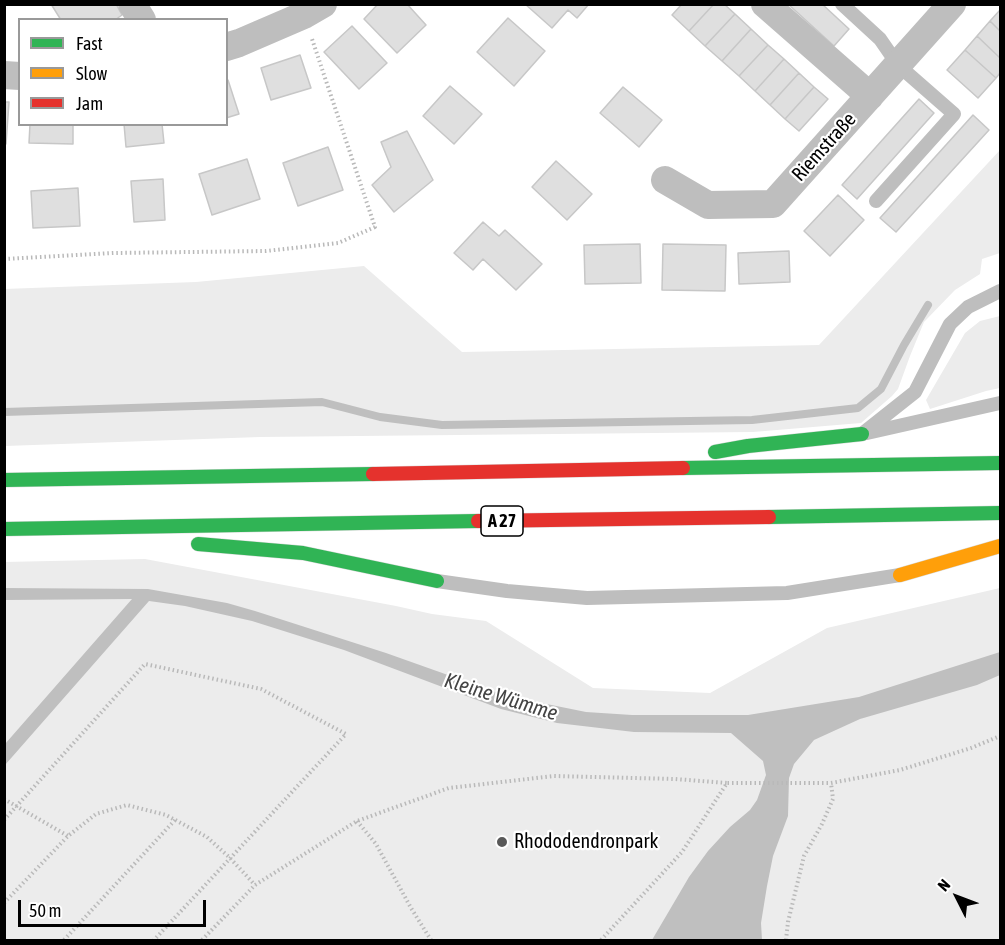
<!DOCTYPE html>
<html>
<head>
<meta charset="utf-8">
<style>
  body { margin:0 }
  #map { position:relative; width:1005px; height:945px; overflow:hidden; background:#fff; font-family:"Asap Condensed",sans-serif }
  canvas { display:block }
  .frame { position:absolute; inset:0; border:6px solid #000; pointer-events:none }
  .legend { position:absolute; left:18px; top:18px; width:210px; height:108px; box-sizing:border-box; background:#fff; border:2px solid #999; margin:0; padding:8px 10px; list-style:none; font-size:18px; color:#000 }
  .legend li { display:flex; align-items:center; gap:12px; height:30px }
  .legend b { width:30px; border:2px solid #999 }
  .north { position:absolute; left:927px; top:867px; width:60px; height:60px; -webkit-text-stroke:4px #fff; paint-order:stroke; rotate:312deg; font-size:16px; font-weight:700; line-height:24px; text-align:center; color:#000 }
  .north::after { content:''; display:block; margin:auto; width:21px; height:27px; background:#000; clip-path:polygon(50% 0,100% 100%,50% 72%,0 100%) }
  .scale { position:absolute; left:18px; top:900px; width:188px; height:27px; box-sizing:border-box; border:3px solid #000; border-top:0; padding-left:8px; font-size:18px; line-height:21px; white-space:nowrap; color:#000; -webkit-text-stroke:4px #fff; paint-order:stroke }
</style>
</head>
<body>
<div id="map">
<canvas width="1005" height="945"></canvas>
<div class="frame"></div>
<ul class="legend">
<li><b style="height:8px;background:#30b455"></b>Fast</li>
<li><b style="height:8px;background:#ff9f0a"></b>Slow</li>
<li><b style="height:8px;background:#e5322d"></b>Jam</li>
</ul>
<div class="north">N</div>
<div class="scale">50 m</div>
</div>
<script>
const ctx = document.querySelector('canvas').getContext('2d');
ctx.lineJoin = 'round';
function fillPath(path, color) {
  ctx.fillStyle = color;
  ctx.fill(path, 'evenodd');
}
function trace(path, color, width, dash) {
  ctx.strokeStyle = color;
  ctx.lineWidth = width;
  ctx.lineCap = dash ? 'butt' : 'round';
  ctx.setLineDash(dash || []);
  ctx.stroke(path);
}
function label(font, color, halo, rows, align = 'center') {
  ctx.font = font + ' "Asap Condensed",sans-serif';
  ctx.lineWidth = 4.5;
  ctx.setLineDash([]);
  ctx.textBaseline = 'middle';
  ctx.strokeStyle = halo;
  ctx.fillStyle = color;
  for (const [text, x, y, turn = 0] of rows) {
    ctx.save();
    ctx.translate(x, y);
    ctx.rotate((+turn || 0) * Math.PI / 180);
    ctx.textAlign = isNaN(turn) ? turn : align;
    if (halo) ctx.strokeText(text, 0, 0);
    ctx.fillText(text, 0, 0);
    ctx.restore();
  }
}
fillPath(new Path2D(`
  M 1000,150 L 1000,253 L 982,259 L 980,274 L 955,290 L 924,322 L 910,356 L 898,389 L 892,396 L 861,423 L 753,432 L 260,437 L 5,446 L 4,289 L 196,282 L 364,266 L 462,352 L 819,345 Z
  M 1000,316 L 1000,388 L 986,391 L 930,409 L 926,400 L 965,333 L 980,321 Z
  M 145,559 L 396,606 L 432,614 L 486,621 L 593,688 L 710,693 L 827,628 L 1000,588 L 1000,940 L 5,940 L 4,562 Z`), '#ececec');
fillPath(new Path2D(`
  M 5,588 L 148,589 L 227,603 L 255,611 L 386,653 L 507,696 L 586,712 L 632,715 L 748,715 L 859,697 L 1000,652 L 1000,675 L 977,685 L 860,719 L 814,740 L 794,764 L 789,778 L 788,816 L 773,856 L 767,886 L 761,923 L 762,940 L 652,940 L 689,877 L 708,851 L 730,827 L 750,810 L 757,800 L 766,775 L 763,761 L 731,733 L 634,732 L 557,723 L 501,709 L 344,650 L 252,621 L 185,606 L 149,601 L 5,765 L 5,744 L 132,599 L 5,600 Z`), '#bfbfbf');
trace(new Path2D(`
  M 4,412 L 322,402 L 380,417 L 442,425 L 752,420 L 858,408 L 881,389 L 904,345 L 928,305`), '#bfbfbf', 8);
const building = new Path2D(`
  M 51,4 L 116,4 L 122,15 L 115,20 L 61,20 Z
  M 378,4 L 407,4 L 426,25 L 397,53 L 364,19 Z
  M 525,4 L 589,4 L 577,18 L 568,10 L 552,28 Z
  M 682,4 L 714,4 L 689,31 L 672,15 Z
  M 714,4 L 724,4 L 735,14 L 705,46 L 689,31 Z
  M 788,4 L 822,4 L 849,29 L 834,46 Z
  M 1000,10 L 1000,31 L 990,21 Z
  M 735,14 L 751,29 L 722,61 L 705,46 Z
  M 508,18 L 545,51 L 514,86 L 477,52 Z
  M 990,21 L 1000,31 L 1000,58 L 977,36 Z
  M 352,26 L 387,63 L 359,89 L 324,52 Z
  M 751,29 L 768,45 L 739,76 L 722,61 Z
  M 977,36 L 1000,58 L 1000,73 L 996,78 L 965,50 Z
  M 768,45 L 784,59 L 755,91 L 739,76 Z
  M 965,50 L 996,78 L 978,98 L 947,70 Z
  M 300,55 L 311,88 L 271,100 L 261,68 Z
  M 784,59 L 799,73 L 770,105 L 755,91 Z
  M 799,73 L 814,87 L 785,119 L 770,105 Z
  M 228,80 L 239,114 L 226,118 L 226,81 Z
  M 450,86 L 482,114 L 454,144 L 423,116 Z
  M 623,87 L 662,120 L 639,147 L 600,113 Z
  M 814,87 L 828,99 L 799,131 L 785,119 Z
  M 919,99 L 934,113 L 857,199 L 842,185 Z
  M 4,102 L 9,102 L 6,144 L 4,144 Z
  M 973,115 L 989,130 L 896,232 L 880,218 Z
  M 30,124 L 73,124 L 73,144 L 29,143 Z
  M 124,124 L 162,124 L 164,143 L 126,147 Z
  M 407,131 L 433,180 L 394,212 L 372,185 L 391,167 L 381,142 Z
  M 328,147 L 343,190 L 298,206 L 283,163 Z
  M 247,159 L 260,199 L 212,215 L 199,174 Z
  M 556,161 L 592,194 L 567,220 L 532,187 Z
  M 163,179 L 165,220 L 134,222 L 131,181 Z
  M 78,188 L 80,226 L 33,228 L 31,191 Z
  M 838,195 L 864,220 L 830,256 L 804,231 Z
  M 483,222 L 499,236 L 505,230 L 542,264 L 516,290 L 483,259 L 473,270 L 454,253 Z
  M 640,244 L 641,283 L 585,284 L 584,245 Z
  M 663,244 L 726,245 L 725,291 L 662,290 Z
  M 789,251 L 790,282 L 739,284 L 738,253 Z`);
fillPath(building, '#dfdfdf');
trace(building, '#c7c7c7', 1.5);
const fast = new Path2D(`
  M 715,452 L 748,446 L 862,434
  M 683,468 L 1000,463
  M 4,480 L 373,474
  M 769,517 L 1000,513
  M 4,529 L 478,521
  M 198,544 L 303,553 L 437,581`);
const slow = new Path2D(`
  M 900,575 L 1000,546`);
const jam = new Path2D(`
  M 373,474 L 683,468
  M 478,521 L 769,517`);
trace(fast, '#dbdbdb', 15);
trace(slow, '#dbdbdb', 15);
trace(jam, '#dbdbdb', 15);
trace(new Path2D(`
  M 4,259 L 114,253 L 266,251 L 338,243 L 375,227 L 312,39
  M 4,799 L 68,836
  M 4,820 L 145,664 L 261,689 L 346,734 L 154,940
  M 357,821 L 376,844 L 411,908 L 431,940
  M 4,903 L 68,836 L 96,814 L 127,805 L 166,815 L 207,837 L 230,858 L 255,885
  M 64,940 L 175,820
  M 202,940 L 255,885 L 357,821 L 449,788 L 554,776 L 675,779 L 727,783
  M 601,940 L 682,852 L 727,783 L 831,783 L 900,770 L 971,748 L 1000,736
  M 786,940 L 788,922 L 804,856 L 822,824 L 833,799 L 831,783`), '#b9b9b9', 4, [1.5, 3]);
trace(new Path2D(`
  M 842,4 L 880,39 L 898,65 L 954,114 L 876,201
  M 867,433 L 1000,403
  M 862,434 L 915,392 L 950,324 L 968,307 L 1000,291
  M 437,581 L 507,591 L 587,598 L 787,593 L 900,575`), '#bebebe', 14);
trace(new Path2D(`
  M 132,4 L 142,20
  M 765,4 L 870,96
  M 226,47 L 239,43 L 304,15 L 323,4
  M 4,75 L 20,76
  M 665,180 L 708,205 L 773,204 L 952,4`), '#bebebe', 28);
trace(fast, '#30b455', 14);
trace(slow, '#ff9f0a', 14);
trace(jam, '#e5322d', 14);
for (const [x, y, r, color] of [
  [502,842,6,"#595959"]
]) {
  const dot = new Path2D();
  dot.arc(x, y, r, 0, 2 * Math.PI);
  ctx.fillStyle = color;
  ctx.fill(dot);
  trace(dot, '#fff', 2);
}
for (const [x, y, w] of [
  [502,521,42]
]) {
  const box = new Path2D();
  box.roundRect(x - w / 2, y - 15, w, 30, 4.5);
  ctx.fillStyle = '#fff';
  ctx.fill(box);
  trace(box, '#000', 1.5);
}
label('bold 18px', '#000', null, [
  ["A 27",502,521]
]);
label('20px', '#000', '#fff', [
  ["Riemstraße",824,147,-48]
]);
label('20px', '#000', '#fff', [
  ["Rhododendronpark",514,842]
], 'left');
label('italic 21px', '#444', '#fff', [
  ["Kleine Wümme",501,697,17]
]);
</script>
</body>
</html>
